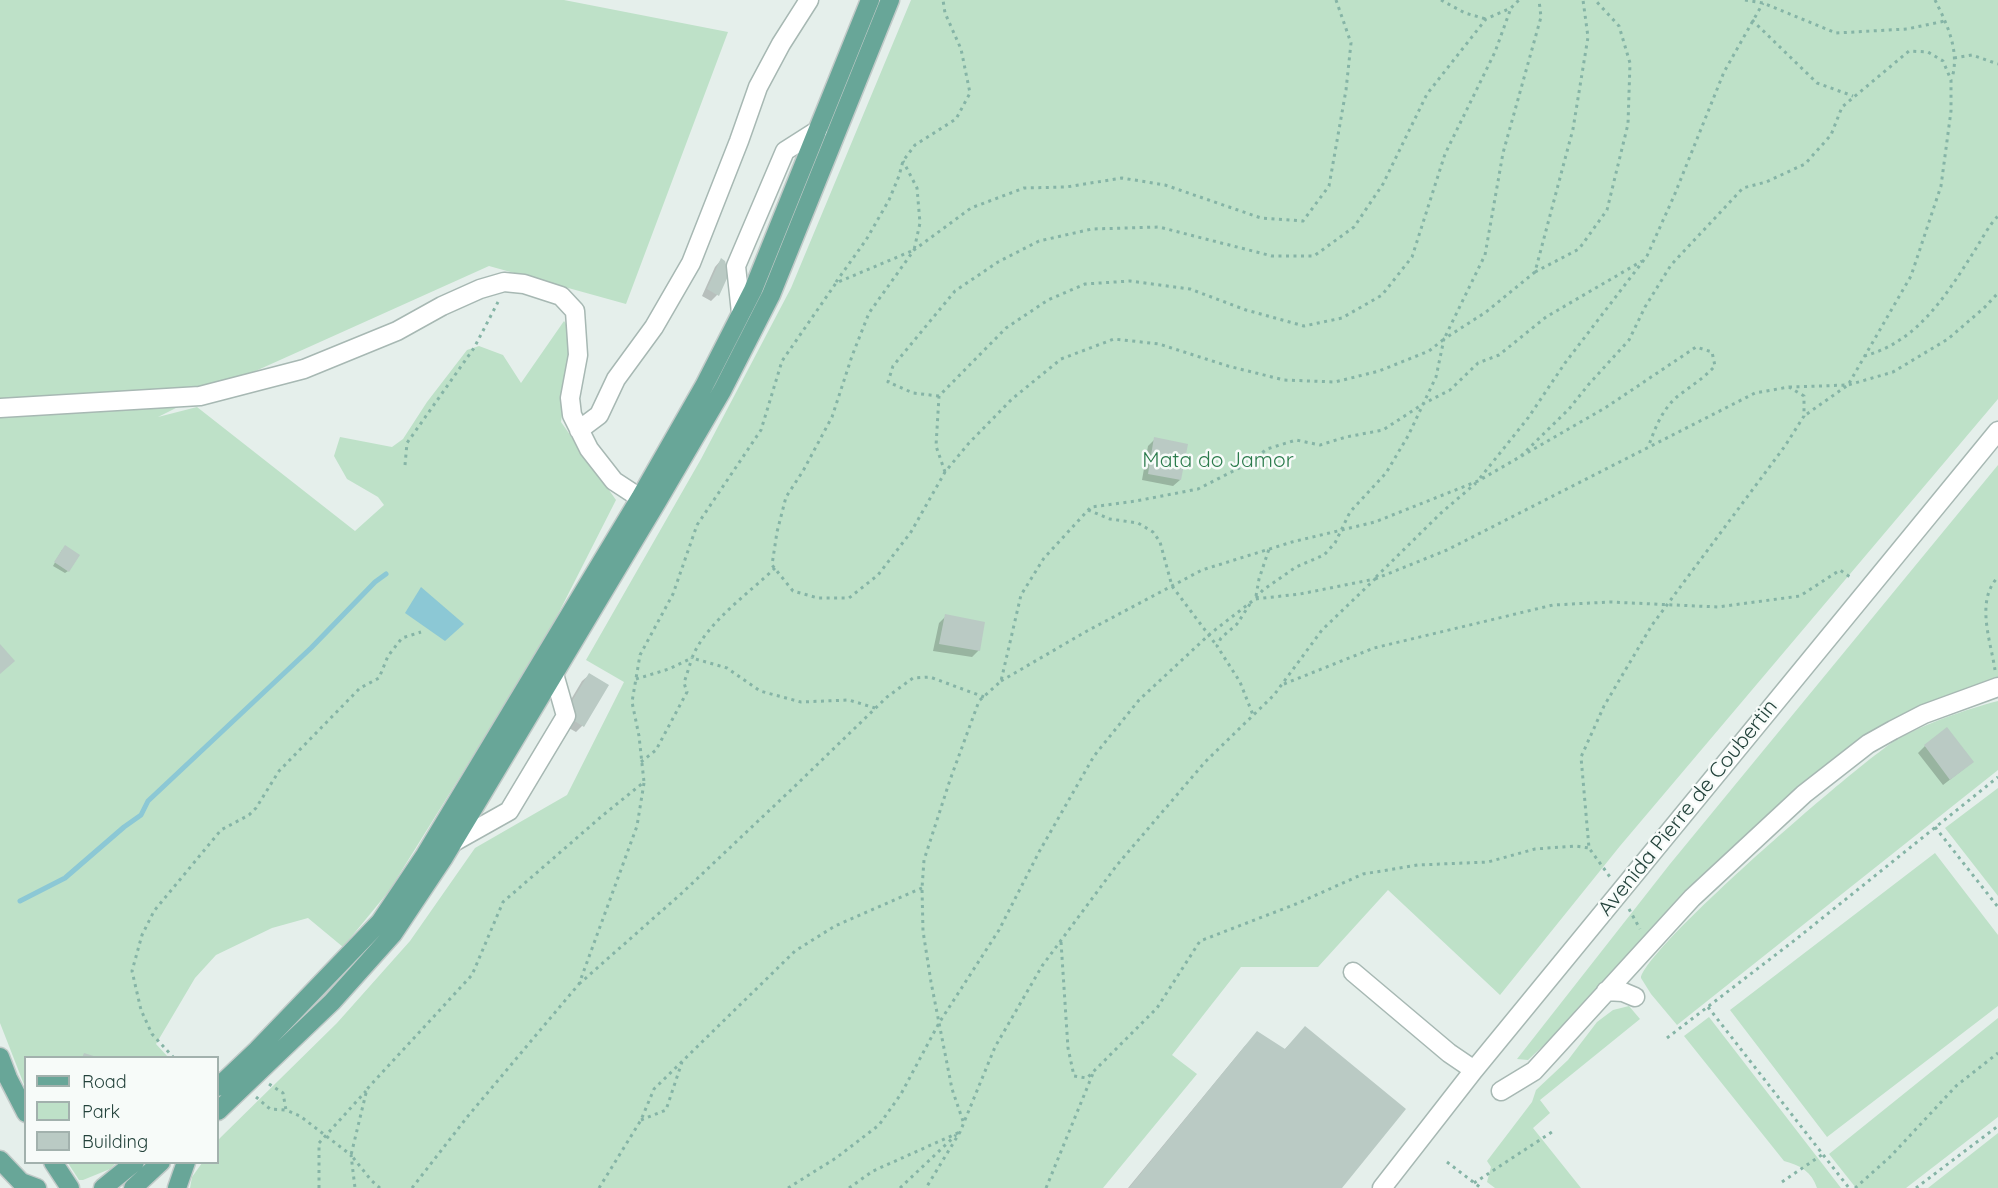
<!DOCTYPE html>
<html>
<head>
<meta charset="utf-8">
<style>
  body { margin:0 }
  #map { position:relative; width:1998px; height:1188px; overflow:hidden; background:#e5efeb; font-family:Quicksand,sans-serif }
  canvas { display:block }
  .legend { position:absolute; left:24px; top:1056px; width:195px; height:108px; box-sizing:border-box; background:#f7fbf9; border:2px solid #a2b1ad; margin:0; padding:8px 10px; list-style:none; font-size:18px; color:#23423b }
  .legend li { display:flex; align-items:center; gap:12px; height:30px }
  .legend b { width:30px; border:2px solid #a2b1ad }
</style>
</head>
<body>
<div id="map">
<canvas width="1998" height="1188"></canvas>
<ul class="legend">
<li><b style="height:8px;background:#68a698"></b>Road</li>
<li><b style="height:16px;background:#bee1c8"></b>Park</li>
<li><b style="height:16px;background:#bacac4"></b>Building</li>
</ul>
</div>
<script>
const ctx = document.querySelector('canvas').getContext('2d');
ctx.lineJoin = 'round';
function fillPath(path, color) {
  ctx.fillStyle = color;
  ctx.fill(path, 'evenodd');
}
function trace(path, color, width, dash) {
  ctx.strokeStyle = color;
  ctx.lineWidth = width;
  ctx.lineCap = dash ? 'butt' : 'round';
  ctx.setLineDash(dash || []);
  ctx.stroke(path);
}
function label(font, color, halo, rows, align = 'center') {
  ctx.font = font + ' Quicksand,sans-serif';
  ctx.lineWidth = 5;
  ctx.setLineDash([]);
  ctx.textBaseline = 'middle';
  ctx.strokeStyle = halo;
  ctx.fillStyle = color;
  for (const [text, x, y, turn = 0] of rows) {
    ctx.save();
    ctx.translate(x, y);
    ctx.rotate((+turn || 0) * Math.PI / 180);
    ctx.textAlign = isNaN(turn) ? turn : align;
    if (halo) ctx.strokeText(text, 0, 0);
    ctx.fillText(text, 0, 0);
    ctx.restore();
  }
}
fillPath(new Path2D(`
  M 0,0 L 564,0 L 728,32 L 626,304 L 489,266 L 200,396 L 158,417 L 197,407 L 355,531 L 384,505 L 378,497 L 347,479 L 334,456 L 340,437 L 392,447 L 403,439 L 427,402 L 467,350 L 479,346 L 503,355 L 521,383 L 564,321 L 573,334 L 561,422 L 616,500 L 552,626 L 507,701 L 389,891 L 343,947 L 308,918 L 272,928 L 216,955 L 195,978 L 156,1044 L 168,1057 L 26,1058 L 25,1087 L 0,1023 Z
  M 911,0 L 1998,0 L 1998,399 L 1620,846 L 1500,995 L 1388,890 L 1318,967 L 1241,967 L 1172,1055 L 1197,1074 L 1103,1188 L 190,1188 L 192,1177 L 202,1163 L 218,1162 L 218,1141 L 220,1138 L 337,1023 L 410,941 L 475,848 L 567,795 L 624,682 L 586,660 L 701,459 L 791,288 Z
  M 1998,465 L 1998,683 L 1879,730 L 1528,1060 L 1517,1059 L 1670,864 Z
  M 1998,701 L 1998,770 L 1677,1025 L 1651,994 L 1641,978 C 1647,946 1859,763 1896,740 C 1924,724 1967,709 1998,701 Z
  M 1998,788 L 1998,896 L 1945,828 Z
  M 1935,853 L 1998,935 L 1998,1006 L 1827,1137 L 1730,1010 Z
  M 1629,1006 L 1640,1019 L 1540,1100 L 1550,1113 L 1533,1128 L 1581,1188 L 1495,1188 L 1487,1182 L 1491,1167 L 1487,1161 L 1532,1102 L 1536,1090 L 1568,1060 L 1597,1022 L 1613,1010 Z
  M 1709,1017 L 1841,1188 L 1817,1188 C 1812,1172 1800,1165 1784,1161 L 1684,1036 Z
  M 1998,1018 L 1998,1117 L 1906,1188 L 1856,1188 L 1829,1154 Z
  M 1998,1133 L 1998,1188 L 1928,1188 Z
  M 68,1163 L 116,1163 L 110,1169 L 83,1180 L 79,1180 Z`), '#bee1c8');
fillPath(new Path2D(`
  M 421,587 L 464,624 L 445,641 L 405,613 Z`), '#8cc8d5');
fillPath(new Path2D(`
  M 744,229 L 760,236 L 746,262 L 730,255 Z
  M 721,260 L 717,295 L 711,301 L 702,296 L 715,267 Z
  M 1155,439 L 1180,480 L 1173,486 L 1142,480 L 1148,446 Z
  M 62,550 L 68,571 L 65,573 L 53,566 Z
  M 946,616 L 979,650 L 972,657 L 933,651 L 939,623 Z
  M 589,675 L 582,726 L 576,732 L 567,727 L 563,713 L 582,681 Z
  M 1925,746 L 1965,768 L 1943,785 L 1918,753 Z
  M 519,778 L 534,786 L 518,812 L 503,803 Z
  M 1305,1028 L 1340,1188 L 1128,1188 L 1244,1047 L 1258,1033 L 1284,1050 Z`), '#0003');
trace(new Path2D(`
  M 20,901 L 65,878 L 124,827 L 141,815 L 148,801 L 311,648 L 375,582 L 386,574`), '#8cc8d5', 5);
fillPath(new Path2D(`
  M 721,258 L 725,261 L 729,274 L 719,296 L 707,289 Z
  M 1154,437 L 1188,444 L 1181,480 L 1148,474 Z
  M 65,545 L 80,555 L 69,572 L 54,562 Z
  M 945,614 L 985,622 L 980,651 L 939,644 Z
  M 0,644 L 15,661 L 0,674 Z
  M 589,673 L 609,685 L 584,727 L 573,720 L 569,706 Z
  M 1947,727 L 1974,762 L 1950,780 L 1924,745 Z
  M 1305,1026 L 1406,1109 L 1342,1188 L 1129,1188 L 1257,1031 L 1285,1049 Z
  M 84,1053 L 97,1057 L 97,1058 L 82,1058 Z`), '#bacac4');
const minor = new Path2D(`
  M 741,313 L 736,266 L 785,151 L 818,130
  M 0,408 L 200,396 L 304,369 L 397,331 L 442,306 L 480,289 L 504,282 L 524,284 L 561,296 L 575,311 L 578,355 L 570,398 L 572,415 L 589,449 L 614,481 L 640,498
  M 579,430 L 599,415 L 616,379 L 654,327 L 691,263 L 739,141 L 758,87 L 781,44 L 809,0
  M 452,843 L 509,811 L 566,716 L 554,674
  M 1353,972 L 1449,1053 L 1474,1070
  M 1606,991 L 1623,992 L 1635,997
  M 1501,1091 L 1534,1071 L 1692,898 L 1804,794 L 1868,744 L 1893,730 L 1924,714 L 1998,687
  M 1382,1188 L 1474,1070 L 1998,431`);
const major = new Path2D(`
  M 0,1057 L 8,1078 L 26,1113
  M 218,1087 L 257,1050 L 380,922 L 425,855 L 640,498 L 704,386 L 753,290 L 870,0
  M 218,1111 L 332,1002 L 393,934 L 443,859 L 657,502 L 722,391 L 771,295 L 890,0
  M 0,1160 L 21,1182 L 37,1188
  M 53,1162 L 70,1188
  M 103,1188 L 135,1162
  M 133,1188 L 161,1162
  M 177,1188 L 186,1162`);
trace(minor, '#a7b8b3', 21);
trace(major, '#c1cac8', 21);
trace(new Path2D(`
  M 1336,0 L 1351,43 L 1346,90 L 1329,186 L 1303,221 L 1261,218 L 1165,185 L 1122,178 L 1066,187 L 1024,188 L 971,208 L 914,250 L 869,313 L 852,356 L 832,417 L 803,471 L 786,497 L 777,532 L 772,565 L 793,591 L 818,598 L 849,598 L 878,575 L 911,532 L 945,472 L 969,443 L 1012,399 L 1061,359 L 1114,339 L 1159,344 L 1228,366 L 1284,380 L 1335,382 L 1379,371 L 1429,351 L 1444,339 L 1485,255 L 1503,153 L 1541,17 L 1539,0
  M 1441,0 L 1465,13 L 1486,19
  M 1745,0 L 1763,3 L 1836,33 L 1907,29 L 1945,21
  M 1935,0 C 1947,24 1960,51 1952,78
  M 1752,20 L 1817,83 L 1853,96
  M 1954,58 L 1972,55 L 1998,64
  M 1535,272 L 1579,249 L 1607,210 L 1628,124 L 1630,63 L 1619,26 L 1595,0
  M 836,282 L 866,240 L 889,200 L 899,176 L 903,161 L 915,145 L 956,119 L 970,93 L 961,49 L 945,13 L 943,0
  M 1864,356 C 1918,342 1947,294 1975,250 C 1982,239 1989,225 1998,216
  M 1789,387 L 1848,385 L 1893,372 L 1948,339 L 1985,307 L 1998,293
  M 939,396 L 913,393 L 888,382 L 893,366 L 955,291 L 998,262 L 1039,241 L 1092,229 L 1159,227 L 1272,256 L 1314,256 L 1354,227 L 1383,184 L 1427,94 L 1486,19 L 1511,8 L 1519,0
  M 1521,456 L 1569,409 L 1589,384 L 1629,340 L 1645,307 L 1671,265 L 1743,188 L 1766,182 L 1805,164 L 1831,135 L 1842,107 L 1909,51 L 1928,52 L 1943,61 L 1951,80 L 1951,111 L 1941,186 L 1911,276 L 1848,385 L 1804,416
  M 405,465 L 407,443 L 474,348 L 498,302
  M 945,472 L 936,446 L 939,396 L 1006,328 L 1048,300 L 1085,284 L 1130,281 L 1190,289 L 1246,310 L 1304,326 L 1342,318 L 1382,295 L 1412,257 L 1445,154 L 1495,52 L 1511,8
  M 1480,478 L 1528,418 L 1565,363 L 1647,256 L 1674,196 L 1724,72 L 1763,3
  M 1088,510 L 1110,519 L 1138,523 L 1153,532 L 1160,542 L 1172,586 L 1217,646
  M 775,568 C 749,593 705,624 692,658 L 727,668 L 760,691 L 801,702 L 849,700 L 875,708
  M 1376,577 L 1441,513 L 1476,483
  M 1375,579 L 1447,550 L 1755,393 L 1789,387 L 1804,396 L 1804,416 L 1785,446 L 1652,625 L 1604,706 L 1581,757 L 1589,848 L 1610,877
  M 1256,596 L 1259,579 L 1269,549
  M 1256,598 L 1263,590 L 1296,567 L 1324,555 L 1335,543 L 1350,512 L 1386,473 L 1408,436 L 1436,377 L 1444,339 L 1486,312 L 1535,272 L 1573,129 L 1588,37 L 1583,0
  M 1250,604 L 1237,624 L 1221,638 L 1217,646 L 1240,682 L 1253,715
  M 1995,670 C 1991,642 1975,601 1998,577
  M 636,679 L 669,669 L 692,658
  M 1001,681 L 1087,631 L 1202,570 L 1292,542 L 1375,522 L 1478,481 L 1605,408 L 1696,347 L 1712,352 L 1715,366 C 1704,378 1691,386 1678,396 C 1663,408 1655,428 1649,445
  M 1284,684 L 1374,648 L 1553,605 L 1610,602 L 1718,607 L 1800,596 L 1840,570 L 1853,579
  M 641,762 L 656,750 L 687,692 L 684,683 L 692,658
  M 1935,827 L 1998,907
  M 1629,909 L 1640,929
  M 1061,942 L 1068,1048 L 1074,1076 L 1087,1078 L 1157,1008 L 1200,941 L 1296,904 L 1363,874 L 1418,865 L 1488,862 L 1535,849 L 1575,846 L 1589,848
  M 579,984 L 682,893 L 793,788 L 887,697 L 913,678 L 930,677 L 984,697
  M 1708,1007 L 1849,1188
  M 1667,1038 L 1795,940 L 1998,777
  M 174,1058 L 152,1034 L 141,1010 L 132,971 L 142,935 L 154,911 L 221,830 L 249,815 L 256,808 L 279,771 L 360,688 L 379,678 L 388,656 L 402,638 L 421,632
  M 269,1084 L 283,1093 L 286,1110 L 300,1116 L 351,1155 L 355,1188
  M 256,1097 L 270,1109 L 286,1110
  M 641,1120 L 666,1110 L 682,1062
  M 963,1121 L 952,1089 L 931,982 L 923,931 L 922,888 L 924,860 L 950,780 L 979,701 L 1001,681 L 1021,595 L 1044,558 L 1091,507 L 1136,501 L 1198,489 L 1245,465 L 1267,449 L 1296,440 L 1320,445 L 1346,437 L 1383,430 L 1423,404 L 1450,390 L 1478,363 L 1499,355 L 1546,317 L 1642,261
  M 1447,1162 L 1481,1188
  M 1782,1182 L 1823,1154
  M 1474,1183 L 1555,1130
  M 319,1188 L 319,1143 L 366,1091
  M 380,1188 L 371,1180 L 351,1155 L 367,1089 L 472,975 L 503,902 L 602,816 L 644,782 L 639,736 L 632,702 L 640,655 L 673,594 L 697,525 L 761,430 L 782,361 L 836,283 L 914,250 L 920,223 L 917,188 L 903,161
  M 412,1188 L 468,1116 L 579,984 L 637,826 L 644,783
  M 599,1188 L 641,1120 L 654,1089 L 795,951 L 835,926 L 922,888
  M 788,1188 L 836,1158 L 879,1125 L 901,1094 L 939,1023 L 999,930 L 1039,852 L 1094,756 L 1139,700 L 1211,633 L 1255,599 L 1300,594 L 1375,579 L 1322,630 L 1274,695 L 1205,762 L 1117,865 L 1042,966 L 995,1047 L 960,1132 L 926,1188
  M 849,1188 L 873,1171 L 960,1132
  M 900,1188 L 956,1135
  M 1046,1188 L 1094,1071
  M 1855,1188 L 1891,1156 L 1956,1086 L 1998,1053
  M 1916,1188 L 1998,1126`), '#85b4a6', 3, [3, 4.5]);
trace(minor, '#fff', 18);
trace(major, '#68a698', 18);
label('21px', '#2b7b4c', '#f7fbf9', [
  ["Mata do Jamor",1218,461]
]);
label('21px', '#23423b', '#f7fbf9', [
  ["Avenida Pierre de Coubertin",1688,808,-51]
]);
</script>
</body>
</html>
